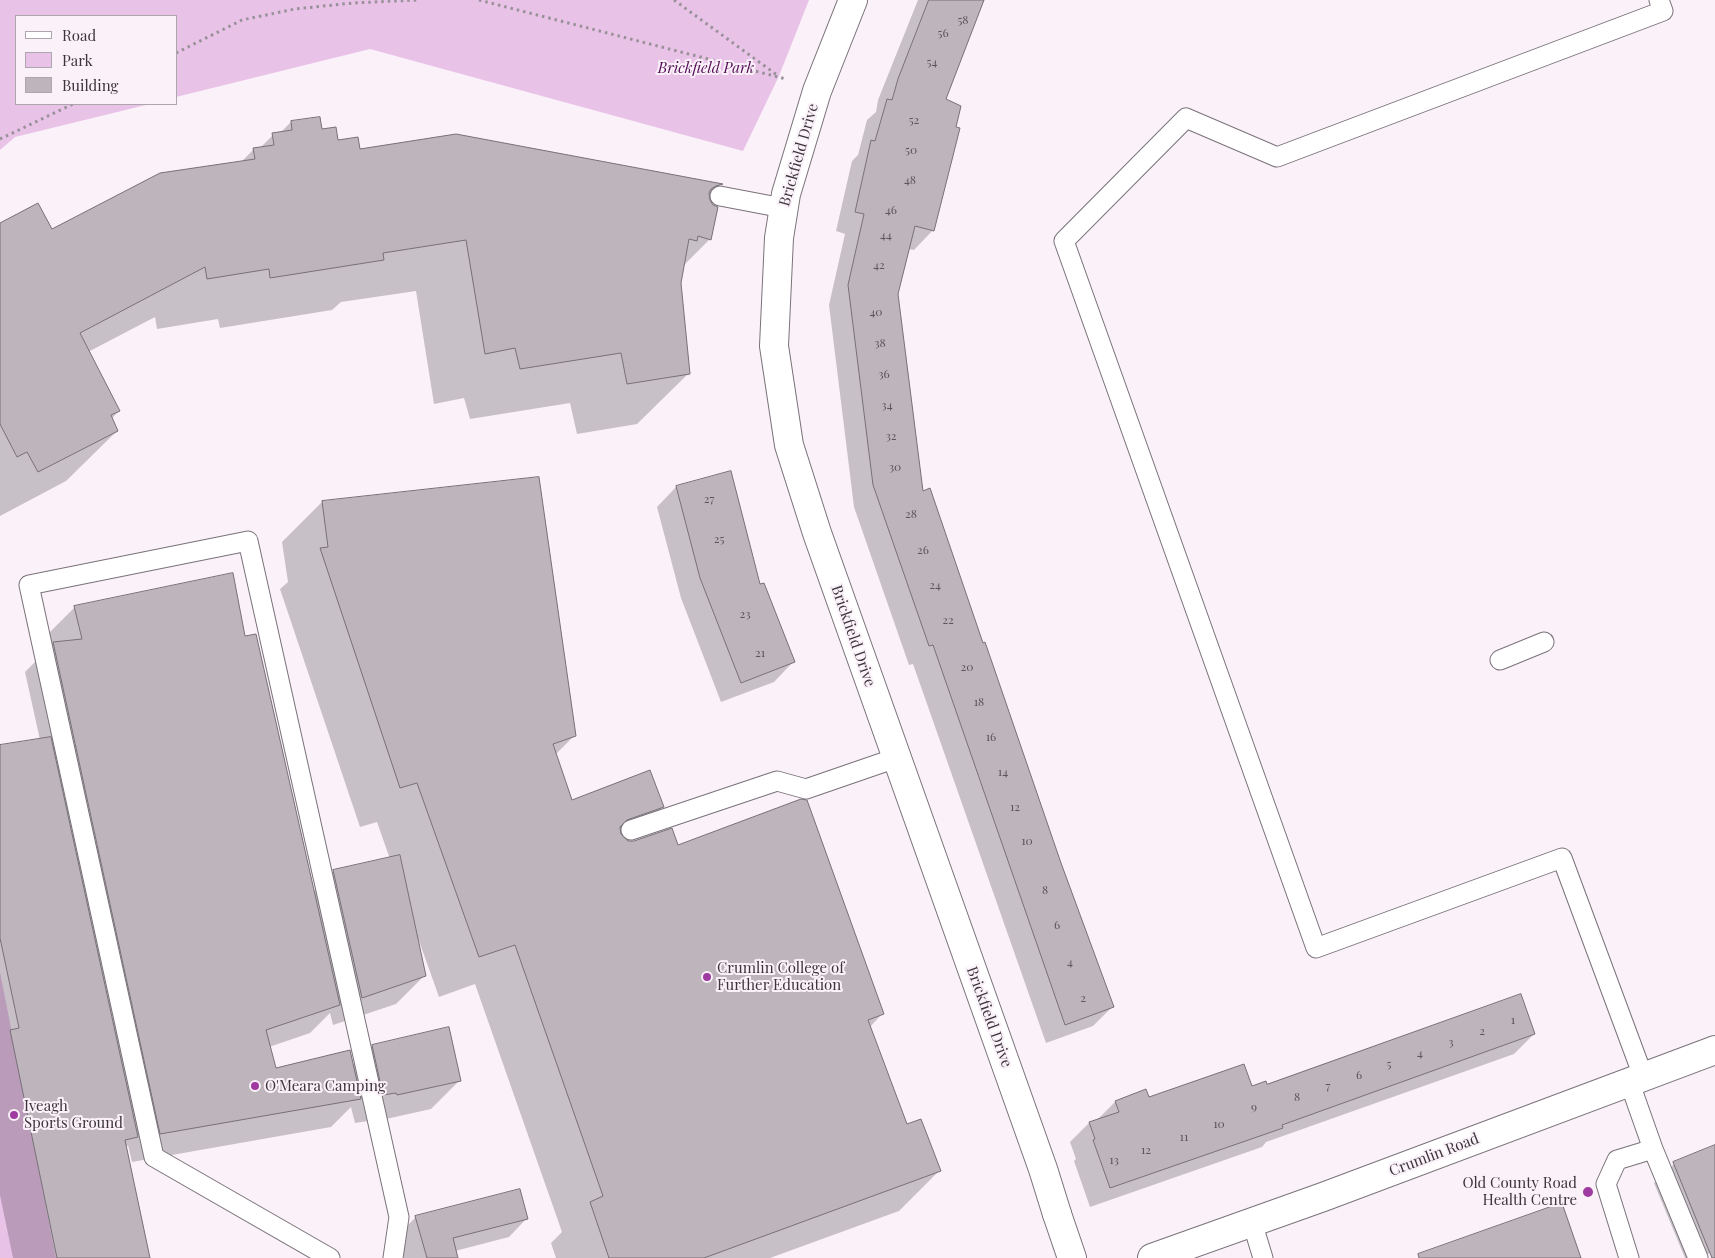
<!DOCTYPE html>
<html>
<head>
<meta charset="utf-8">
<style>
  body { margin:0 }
  #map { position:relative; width:1715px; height:1258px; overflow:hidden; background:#faf1f9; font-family:"Playfair Display",serif }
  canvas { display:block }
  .legend { position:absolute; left:15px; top:15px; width:162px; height:90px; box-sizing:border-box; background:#faf1f9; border:1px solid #ada6ad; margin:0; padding:6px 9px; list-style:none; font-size:15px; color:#3a363a }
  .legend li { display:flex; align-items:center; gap:10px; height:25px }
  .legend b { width:25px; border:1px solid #ada6ad }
</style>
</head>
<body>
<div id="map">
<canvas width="1715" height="1258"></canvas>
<ul class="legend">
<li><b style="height:6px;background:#fff"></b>Road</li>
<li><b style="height:14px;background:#e9c2e8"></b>Park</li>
<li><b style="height:14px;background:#bdb4bc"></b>Building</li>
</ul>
</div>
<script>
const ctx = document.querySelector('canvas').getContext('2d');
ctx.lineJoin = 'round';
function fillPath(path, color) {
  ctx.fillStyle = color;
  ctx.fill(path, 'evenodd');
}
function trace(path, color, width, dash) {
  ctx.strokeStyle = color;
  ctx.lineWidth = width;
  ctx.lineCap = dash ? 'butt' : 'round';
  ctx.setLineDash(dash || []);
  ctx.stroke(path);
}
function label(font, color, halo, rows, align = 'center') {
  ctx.font = font + ' "Playfair Display",serif';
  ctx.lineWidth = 4;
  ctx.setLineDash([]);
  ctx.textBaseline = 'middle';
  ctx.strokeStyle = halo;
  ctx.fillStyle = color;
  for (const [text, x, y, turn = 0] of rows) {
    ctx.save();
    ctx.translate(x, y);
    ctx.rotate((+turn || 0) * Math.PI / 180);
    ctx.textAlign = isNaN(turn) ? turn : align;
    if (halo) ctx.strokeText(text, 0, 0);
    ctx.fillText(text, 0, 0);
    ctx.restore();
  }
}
fillPath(new Path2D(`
  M 0,0 L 809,0 L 779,76 L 743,151 L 370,49 L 176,97 L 176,16 L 16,16 L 16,104 L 150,104 L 15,137 L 0,150 Z
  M 0,972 L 56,1258 L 0,1258 Z`), '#e9c2e8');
fillPath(new Path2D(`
  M 918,0 L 982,0 L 944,100 L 933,230 L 914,250 L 908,249 L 897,294 L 921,493 L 1112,1007 L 1093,1026 L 1046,1043 L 913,664 L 909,665 L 854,507 L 829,305 L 845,234 L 836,231 L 852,161 L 858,155 L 867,120 L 876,112 L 878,100 Z
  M 291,122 L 321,130 L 337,141 L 359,150 L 456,135 L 720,185 L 708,197 L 710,239 L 682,267 L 679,283 L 688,374 L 637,424 L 577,434 L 570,403 L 470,419 L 464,398 L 434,404 L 416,291 L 341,302 L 332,310 L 220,328 L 218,319 L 157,329 L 155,317 L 88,352 L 119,411 L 111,419 L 117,431 L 66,481 L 0,516 L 0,224 L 52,231 L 241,162 L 254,149 L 259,149 L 273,135 L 280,133 Z
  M 730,473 L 760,586 L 793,662 L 774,682 L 721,702 L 681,598 L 657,507 L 676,487 Z
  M 322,502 L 575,735 L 555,755 L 572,802 L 663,807 L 627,842 L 678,847 L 882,1014 L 869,1028 L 906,1126 L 939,1171 L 899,1211 L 770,1258 L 556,1258 L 551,1243 L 562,1232 L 475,984 L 439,997 L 418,938 L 417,939 L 425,975 L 396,1004 L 333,1025 L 330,1013 L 310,1033 L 269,1047 L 275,1069 L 353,1066 L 373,1046 L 459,1081 L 431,1109 L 368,1123 L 368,1121 L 355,1123 L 351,1107 L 331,1127 L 132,1162 L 128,1145 L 126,1148 L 149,1258 L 13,1258 L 0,1195 L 0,747 L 40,740 L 25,672 L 49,648 L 46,636 L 75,607 L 244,637 L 313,892 L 334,871 L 390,859 L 377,822 L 360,827 L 280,589 L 288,582 L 282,542 Z
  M 1534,1034 L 1514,1054 L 1266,1142 L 1262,1147 L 1090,1207 L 1074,1161 L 1076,1159 L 1070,1142 L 1089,1123 L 1097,1120 L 1115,1102 L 1146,1091 L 1149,1099 L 1266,1086 Z
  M 1715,1150 L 1715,1251 L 1698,1258 L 1685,1258 L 1654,1183 L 1674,1164 Z
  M 416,1217 L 527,1218 L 509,1237 L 455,1251 L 456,1258 L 404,1258 L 398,1235 Z`), '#0003');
const building = new Path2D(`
  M 929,0 L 984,0 L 946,99 L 961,106 L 956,127 L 960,128 L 934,231 L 915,226 L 898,294 L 923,491 L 930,488 L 983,643 L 985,642 L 1061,863 L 1114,1007 L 1065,1025 L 933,645 L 929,646 L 873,485 L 848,285 L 864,214 L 855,212 L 871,140 L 875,141 L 887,99 L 892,100 L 898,79 Z
  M 320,117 L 322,129 L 336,127 L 338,140 L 358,137 L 360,149 L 456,134 L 723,184 L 716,186 L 711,189 L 709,193 L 710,200 L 713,205 L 718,207 L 711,240 L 698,236 L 697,241 L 689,239 L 681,283 L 690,374 L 627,384 L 621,353 L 520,369 L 515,348 L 485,354 L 466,240 L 383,253 L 384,260 L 270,278 L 269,269 L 207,279 L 205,267 L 80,333 L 120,411 L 111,415 L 118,431 L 38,472 L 27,452 L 17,457 L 0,424 L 0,223 L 38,203 L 52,229 L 160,173 L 255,159 L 253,148 L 274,145 L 272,133 L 292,130 L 291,121 Z
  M 731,471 L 760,584 L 764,583 L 795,662 L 741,683 L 700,578 L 676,486 Z
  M 539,477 L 576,736 L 553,744 L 572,800 L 650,770 L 664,807 L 627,820 L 620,827 L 621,834 L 628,841 L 634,841 L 672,828 L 678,845 L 801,799 L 807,800 L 884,1014 L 868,1020 L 907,1124 L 921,1119 L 941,1171 L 704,1258 L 609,1258 L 590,1202 L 603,1196 L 515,945 L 479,957 L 417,783 L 400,788 L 320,548 L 328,547 L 322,501 Z
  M 233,573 L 245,636 L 256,634 L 340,1005 L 266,1030 L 276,1068 L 350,1050 L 361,1099 L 160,1134 L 53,642 L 82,639 L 74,606 Z
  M 51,737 L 138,1137 L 125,1140 L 150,1258 L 57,1258 L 10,1030 L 19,1028 L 0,938 L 0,745 Z
  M 400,855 L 426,976 L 362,998 L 333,870 Z
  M 1521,994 L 1535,1034 L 1282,1125 L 1283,1128 L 1110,1188 L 1093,1140 L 1095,1139 L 1089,1122 L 1119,1112 L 1115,1101 L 1146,1089 L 1149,1097 L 1244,1064 L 1252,1086 L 1266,1081 L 1267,1084 Z
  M 449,1027 L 461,1081 L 397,1095 L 396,1093 L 383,1095 L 372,1045 Z
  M 1715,1145 L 1715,1258 L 1712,1258 L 1673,1162 Z
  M 520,1189 L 528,1219 L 453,1238 L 458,1258 L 427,1258 L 415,1216 Z
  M 1562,1203 L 1581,1258 L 1419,1258 L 1418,1254 Z`);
fillPath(building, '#bdb4bc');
trace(building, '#777077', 1);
const service = new Path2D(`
  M 720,196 L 783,208
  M 1500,660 L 1544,642
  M 631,830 L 777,781 L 806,789 L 896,758
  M 1643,1076 L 1562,858 L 1316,948 L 1064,241 L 1186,118 L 1277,157 L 1663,11 L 1659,0
  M 1629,1081 L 1653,1149 L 1698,1258
  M 1252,1222 L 1263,1258
  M 330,1258 L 154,1157 L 29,585 L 248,541 L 399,1217 L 393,1258
  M 1629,1258 L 1606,1184 L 1617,1160 L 1653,1149`);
const pedestrian = new Path2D(`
  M 1057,1214 L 1072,1258`);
const minor = new Path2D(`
  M 853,0 L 817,91 L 786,194 L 779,238 L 774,346 L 789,445 L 817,533 L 1043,1169 L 1057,1214`);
const secondary = new Path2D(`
  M 1152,1258 L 1323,1197 L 1715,1050`);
trace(service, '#7a7279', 21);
trace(pedestrian, '#7a7279', 30);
trace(minor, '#7a7279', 30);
trace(secondary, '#7a7279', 30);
trace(new Path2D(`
  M 479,0 L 786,79
  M 674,0 L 777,75
  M 176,53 L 242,20 L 295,9 L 353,3 L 417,0
  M 0,139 L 73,104`), '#989298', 3, [2.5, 4]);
trace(service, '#fff', 19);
trace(pedestrian, '#fff', 28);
trace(minor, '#fff', 28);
trace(secondary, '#fff', 28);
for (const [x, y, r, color] of [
  [707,977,5,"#9e3aa0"],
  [255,1086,5,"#9e3aa0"],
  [14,1115,5,"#9e3aa0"],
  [1588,1192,6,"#9e3aa0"]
]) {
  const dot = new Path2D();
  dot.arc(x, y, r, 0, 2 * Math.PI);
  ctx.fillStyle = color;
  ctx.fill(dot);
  trace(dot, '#faf1f9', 2);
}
label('12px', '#5b565a', null, [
  ["58",963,20],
  ["56",943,33],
  ["54",932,62],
  ["52",914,120],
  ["50",911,150],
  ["48",910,180],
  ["46",891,210],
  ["44",886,235],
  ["42",879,265],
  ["40",876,312],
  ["38",880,343],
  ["36",884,374],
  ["34",887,405],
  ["32",891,436],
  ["30",895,467],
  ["27",709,499],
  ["28",911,514],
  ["25",719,539],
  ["26",923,550],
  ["24",935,585],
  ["23",745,614],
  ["22",948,620],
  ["21",760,653],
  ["20",967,667],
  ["18",979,702],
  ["16",991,737],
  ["14",1003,772],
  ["12",1015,807],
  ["10",1027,841],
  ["8",1045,890],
  ["6",1057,925],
  ["4",1070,962],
  ["2",1083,998],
  ["1",1513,1020],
  ["2",1482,1031],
  ["3",1451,1042],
  ["4",1420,1053],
  ["5",1389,1064],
  ["6",1359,1075],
  ["7",1328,1086],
  ["8",1297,1097],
  ["9",1254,1107],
  ["10",1219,1124],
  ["11",1184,1137],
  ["12",1146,1150],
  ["13",1114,1160]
]);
label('italic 15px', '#540b56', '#faf1f9', [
  ["Brickfield Park",706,68]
]);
label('15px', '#3a363a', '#faf1f9', [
  ["Brickfield Drive",799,155,-74],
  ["Brickfield Drive",853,636,71],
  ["Brickfield Drive",989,1017,70],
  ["Crumlin Road",1434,1155,-21]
]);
label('15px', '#3a363a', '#faf1f9', [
  ["Crumlin College of",717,968],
  ["Further Education",717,985],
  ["O'Meara Camping",265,1086],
  ["Iveagh",24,1106],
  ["Sports Ground",24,1123],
  ["Old County Road",1577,1183,"right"],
  ["Health Centre",1577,1200,"right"]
], 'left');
</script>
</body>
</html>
